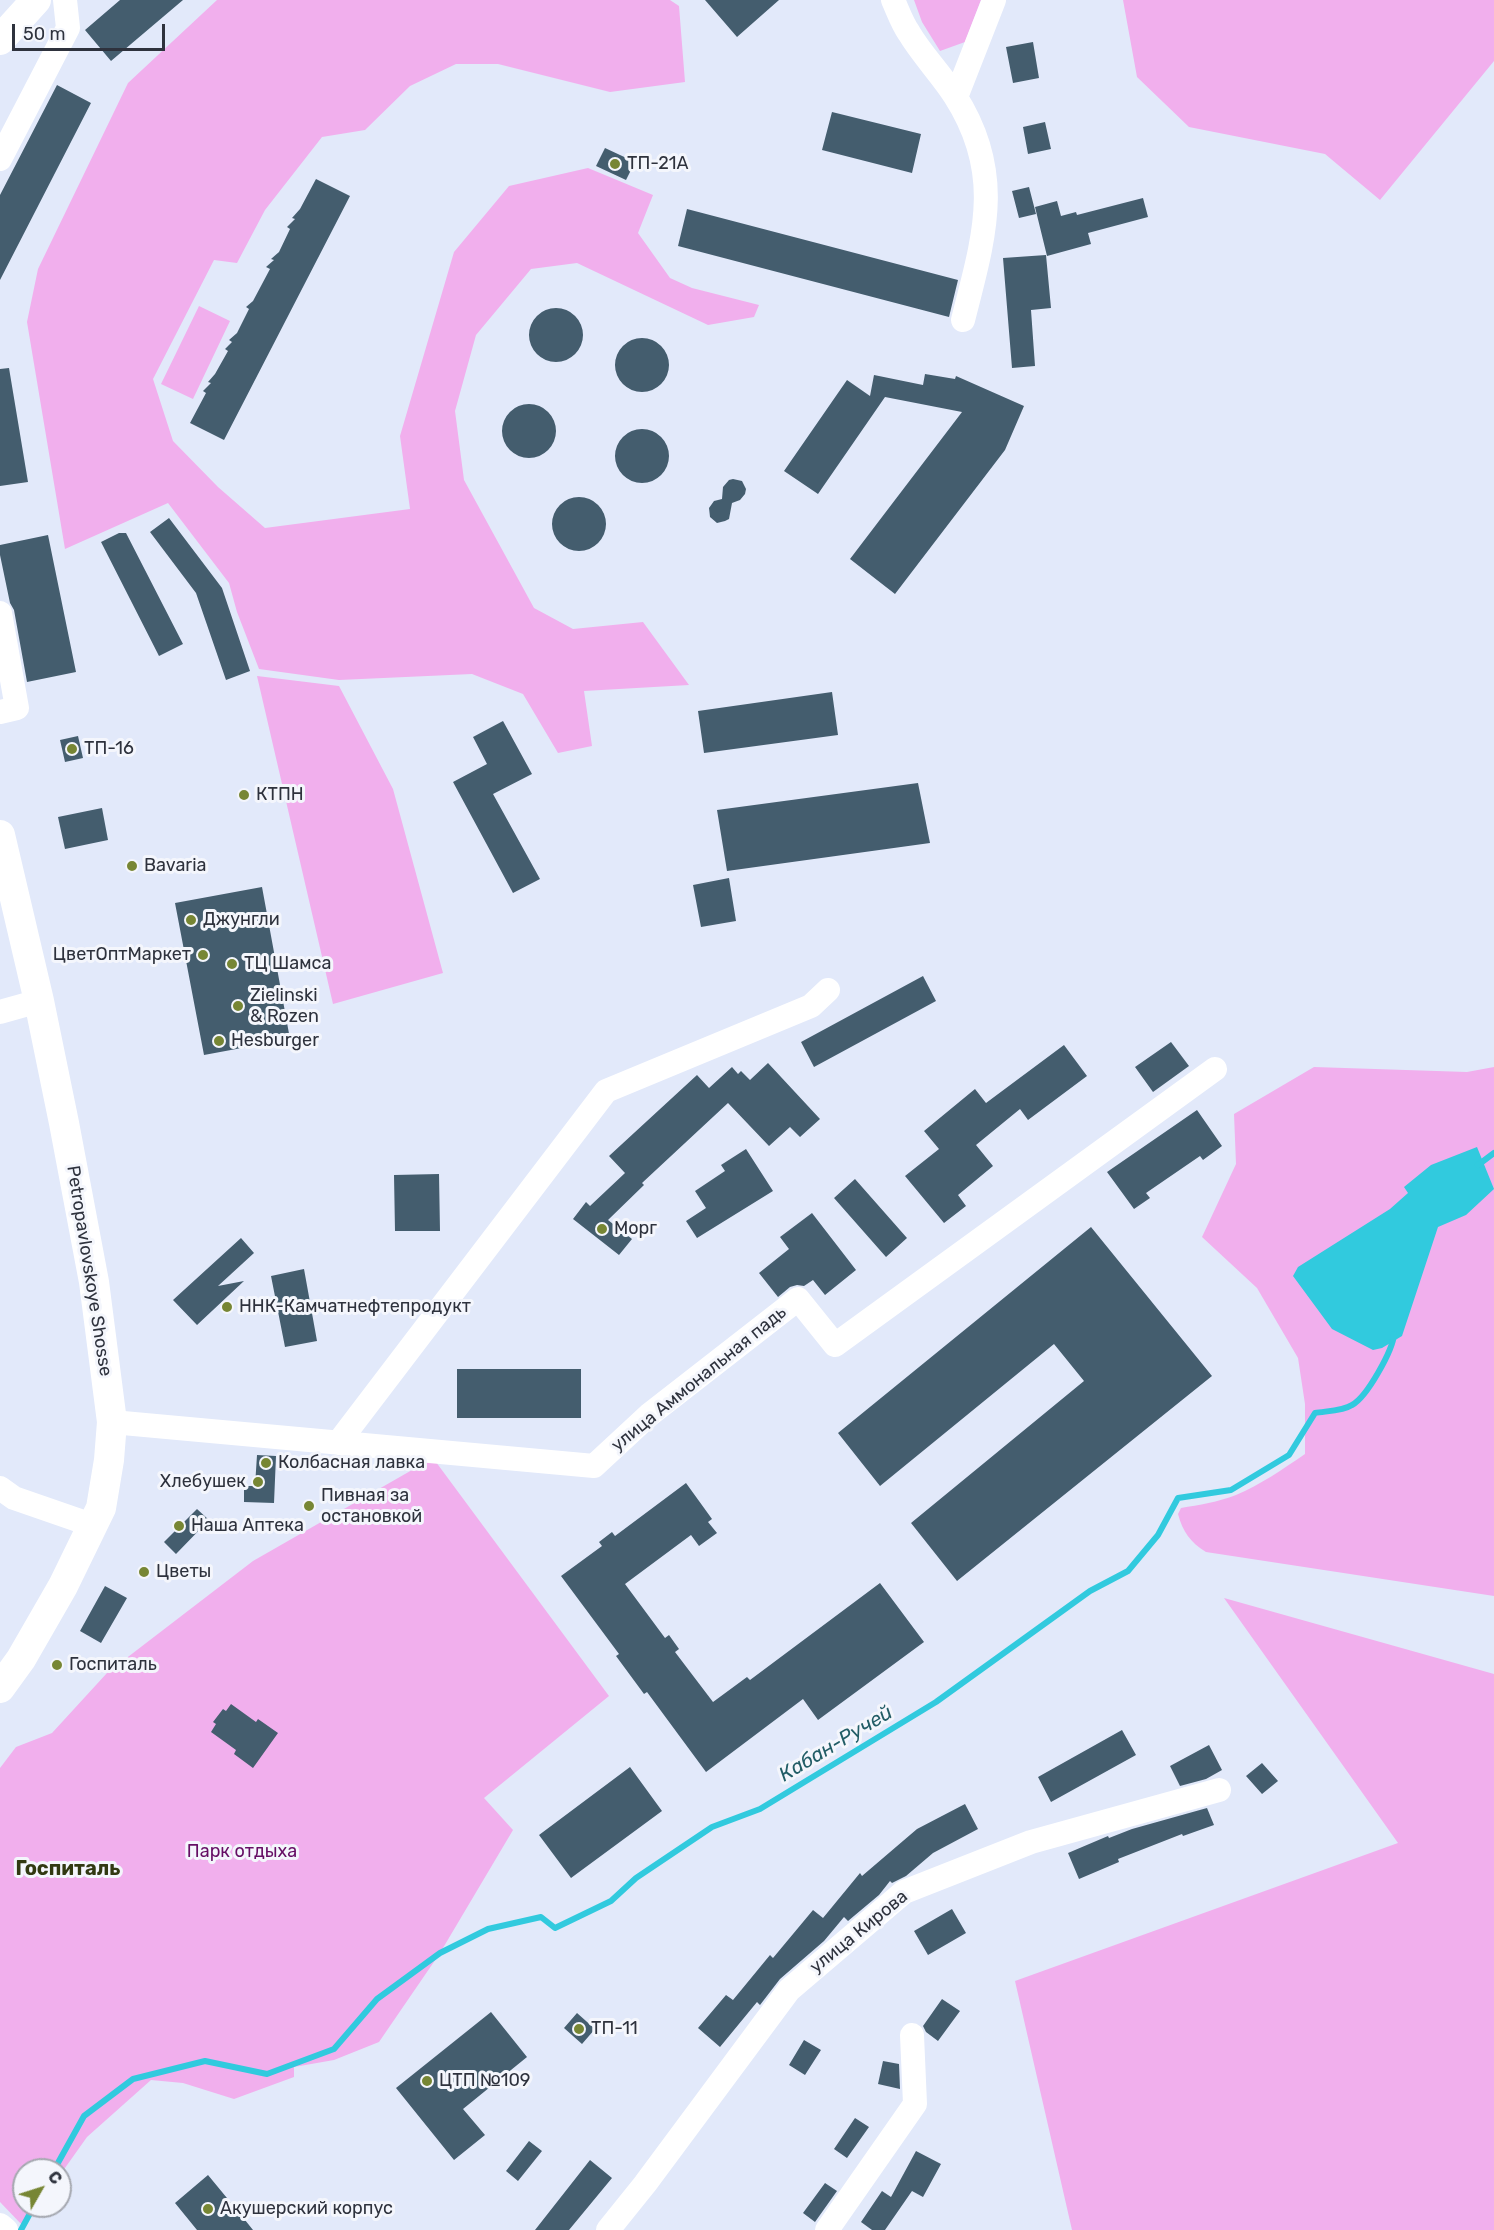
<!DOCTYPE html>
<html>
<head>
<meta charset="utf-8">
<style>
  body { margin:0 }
  #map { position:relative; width:1494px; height:2230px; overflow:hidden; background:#e2e9fa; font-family:Rubik,sans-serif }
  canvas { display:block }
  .north { position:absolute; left:12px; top:2158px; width:60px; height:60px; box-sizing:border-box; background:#f4f6fc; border:2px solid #a5a8b0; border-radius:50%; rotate:51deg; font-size:16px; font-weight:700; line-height:24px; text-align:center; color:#2e323d }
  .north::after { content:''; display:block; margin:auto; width:21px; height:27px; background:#778634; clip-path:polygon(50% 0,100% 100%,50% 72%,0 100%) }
  .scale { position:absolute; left:12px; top:24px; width:153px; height:27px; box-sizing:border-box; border:3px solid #2e323d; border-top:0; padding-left:8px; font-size:18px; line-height:21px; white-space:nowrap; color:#2e323d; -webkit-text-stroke:4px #f4f6fc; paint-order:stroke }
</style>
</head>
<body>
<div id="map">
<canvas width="1494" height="2230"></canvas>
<div class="north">С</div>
<div class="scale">50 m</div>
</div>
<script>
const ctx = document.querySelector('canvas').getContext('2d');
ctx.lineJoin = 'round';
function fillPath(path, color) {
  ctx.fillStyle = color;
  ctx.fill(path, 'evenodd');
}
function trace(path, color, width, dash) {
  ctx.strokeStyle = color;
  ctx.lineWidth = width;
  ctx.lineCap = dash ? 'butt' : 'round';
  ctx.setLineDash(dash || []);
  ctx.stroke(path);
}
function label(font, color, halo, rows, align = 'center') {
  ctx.font = font + ' Rubik,sans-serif';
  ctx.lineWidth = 6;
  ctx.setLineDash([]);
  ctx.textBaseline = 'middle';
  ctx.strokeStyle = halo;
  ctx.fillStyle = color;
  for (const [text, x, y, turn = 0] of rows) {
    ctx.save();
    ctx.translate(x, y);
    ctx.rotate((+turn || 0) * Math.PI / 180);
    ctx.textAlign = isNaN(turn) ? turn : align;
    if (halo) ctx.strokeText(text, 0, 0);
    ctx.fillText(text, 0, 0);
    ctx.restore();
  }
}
fillPath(new Path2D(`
  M 217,0 L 670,0 L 679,6 L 685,82 L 610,92 L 498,64 L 456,64 L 410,86 L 365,130 L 322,137 L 265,210 L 237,263 L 214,260 L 153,379 L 173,441 L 218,487 L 265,528 L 410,509 L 400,436 L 454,252 L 509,186 L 588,168 L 653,195 L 638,233 L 670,278 L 692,288 L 759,305 L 754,317 L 708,325 L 577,263 L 531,269 L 476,335 L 455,411 L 464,480 L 534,608 L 573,629 L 643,622 L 689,685 L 584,691 L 592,746 L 558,753 L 523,694 L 472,674 L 339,680 L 259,669 L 237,612 L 229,583 L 168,503 L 65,549 L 27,322 L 38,269 L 128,83 Z
  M 914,0 L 981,0 L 965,42 L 940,51 L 922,22 Z
  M 1123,0 L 1494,0 L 1494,61 L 1380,200 L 1325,154 L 1189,127 L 1137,77 Z
  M 199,306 L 230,321 L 193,399 L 161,384 Z
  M 257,676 L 339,686 L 393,789 L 443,973 L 333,1004 Z
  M 1314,1067 L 1467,1072 L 1494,1067 L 1494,1596 L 1206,1552 C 1190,1542 1183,1532 1178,1514 L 1181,1508 C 1199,1505 1218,1502 1236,1495 C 1260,1485 1283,1469 1305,1454 L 1305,1404 L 1298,1358 L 1257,1288 L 1202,1237 L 1236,1164 L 1234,1114 Z
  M 433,1458 L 609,1696 L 484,1798 L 513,1830 L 440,1953 L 379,2042 L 334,2060 L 294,2067 L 294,2077 L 234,2099 L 183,2083 L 151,2080 L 87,2137 L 60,2175 L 60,2170 L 24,2170 L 24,2206 L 38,2206 L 23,2226 L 0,2202 L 0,1768 L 16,1747 L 52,1733 L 107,1673 L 253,1561 Z
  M 1224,1598 L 1494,1674 L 1494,2230 L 1072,2230 L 1015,1981 L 1398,1843 Z`), '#f1afed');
fillPath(new Path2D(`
  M 1477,1147 L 1494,1189 L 1466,1215 L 1438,1227 L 1402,1336 L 1382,1348 L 1373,1350 L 1332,1329 L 1293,1276 L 1298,1267 L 1390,1209 L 1408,1193 L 1404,1187 L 1431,1165 Z`), '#31cade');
trace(new Path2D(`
  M 1478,1165 L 1494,1153
  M 54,2170 L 84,2116 L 133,2079 L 205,2061 L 267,2074 L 334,2049 L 377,1999 L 440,1953 L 488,1929 L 541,1917 L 555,1928 L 611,1901 L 636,1878 L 712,1827 L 760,1809 L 936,1702 L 1090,1591 L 1128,1571 L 1158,1535 L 1178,1498 L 1231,1490 L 1289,1455 L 1315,1413 C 1326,1411 1343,1411 1352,1405 C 1367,1397 1393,1350 1394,1334
  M 21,2230 L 34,2206`), '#31cade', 6);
fillPath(new Path2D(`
  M 120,0 L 183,0 L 111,61 L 85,30 Z
  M 705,0 L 779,0 L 737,37 Z
  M 1033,42 L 1039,78 L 1013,83 L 1006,47 Z
  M 57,85 L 91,103 L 0,280 L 0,195 Z
  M 832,112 L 921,134 L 912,173 L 822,150 Z
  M 1045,122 L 1051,149 L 1028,154 L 1023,127 Z
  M 605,148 L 635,162 L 626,180 L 596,166 Z
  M 316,179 L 350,196 L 224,440 L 190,423 L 206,393 L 203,391 L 211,383 L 208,382 L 215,374 L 228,351 L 225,349 L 232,342 L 229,340 L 237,333 L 249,309 L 246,307 L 253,301 L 270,269 L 266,267 L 274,260 L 271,259 L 279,252 L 290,229 L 287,227 L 295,219 L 292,218 L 300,209 Z
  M 1029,187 L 1036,214 L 1019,218 L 1012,191 Z
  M 1143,198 L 1148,217 L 1088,233 L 1091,244 L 1047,256 L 1035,207 L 1057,201 L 1061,216 L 1076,212 L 1077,215 Z
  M 687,209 L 958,280 L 949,317 L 678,246 Z
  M 1046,255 L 1051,308 L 1031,310 L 1035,366 L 1012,368 L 1003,258 Z
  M529 335a27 27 0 1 1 54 0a27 27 0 1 1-54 0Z
  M615 365a27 27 0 1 1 54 0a27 27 0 1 1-54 0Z
  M 9,368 L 28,482 L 0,486 L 0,369 Z
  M 925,374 L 955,379 L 956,376 L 1024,406 L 1005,450 L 895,594 L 850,559 L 962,412 L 885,397 L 818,494 L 784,471 L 847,380 L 870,396 L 874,375 L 923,385 Z
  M502 431a27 27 0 1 1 54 0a27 27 0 1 1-54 0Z
  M615 456a27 27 0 1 1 54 0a27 27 0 1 1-54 0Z
  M 733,479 L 742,481 L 746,489 L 745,494 L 740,500 L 732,503 L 729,519 L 725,521 L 717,523 L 710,517 L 709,508 L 714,501 L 722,499 L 723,487 L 729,480 Z
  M552 524a27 27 0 1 1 54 0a27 27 0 1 1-54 0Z
  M 169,518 L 222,588 L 250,671 L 226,680 L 196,593 L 150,532 Z
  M 119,533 L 126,533 L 183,644 L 159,656 L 101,542 Z
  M 48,535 L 76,672 L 27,682 L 14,610 L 10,603 L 0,555 L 0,545 Z
  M 832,692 L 838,735 L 704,753 L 698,711 Z
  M 503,721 L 532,774 L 493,794 L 540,879 L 513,893 L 453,782 L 487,764 L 473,737 Z
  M 78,736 L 83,758 L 65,762 L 60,740 Z
  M 918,783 L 930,843 L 727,871 L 717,810 Z
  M 102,808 L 108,840 L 65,849 L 58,817 Z
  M 729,878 L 736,921 L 701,927 L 693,885 Z
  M 262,887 L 290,1039 L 204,1055 L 175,903 Z
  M 923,976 L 936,1001 L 814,1067 L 801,1042 Z
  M 1171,1042 L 1189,1066 L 1153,1092 L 1135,1067 Z
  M 1064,1045 L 1087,1076 L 1028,1120 L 1020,1109 L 976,1145 L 993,1166 L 958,1195 L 966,1206 L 944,1223 L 905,1176 L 939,1149 L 924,1131 L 975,1089 L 986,1103 Z
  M 768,1063 L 820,1119 L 800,1137 L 790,1127 L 769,1146 L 728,1103 L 642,1183 L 644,1185 L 608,1220 L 632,1239 L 619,1255 L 573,1219 L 586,1202 L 590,1206 L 625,1173 L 609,1156 L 697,1075 L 709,1088 L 732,1067 L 738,1074 L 741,1071 L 750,1080 Z
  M 1197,1110 L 1222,1146 L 1203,1160 L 1200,1156 L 1146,1193 L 1150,1198 L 1134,1209 L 1107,1172 Z
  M 746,1149 L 773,1191 L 697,1238 L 686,1221 L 706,1208 L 695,1191 L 725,1171 L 721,1165 Z
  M 439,1174 L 440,1231 L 395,1231 L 394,1175 Z
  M 855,1179 L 907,1238 L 886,1257 L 834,1198 Z
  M 812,1213 L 856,1270 L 825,1295 L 813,1280 L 804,1286 L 797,1285 L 790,1287 L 778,1297 L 759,1273 L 789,1249 L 780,1237 Z
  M 1091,1227 L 1212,1376 L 957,1581 L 911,1523 L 1084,1381 L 1054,1344 L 880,1486 L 838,1433 Z
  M 241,1238 L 254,1253 L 218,1286 L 244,1281 L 197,1325 L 173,1300 Z
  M 304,1269 L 317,1341 L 285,1347 L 271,1276 Z
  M 457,1369 L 581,1369 L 581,1418 L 457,1418 Z
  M 257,1455 L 276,1456 L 274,1503 L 244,1502 L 244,1486 L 255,1486 Z
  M 686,1483 L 712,1519 L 708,1522 L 717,1533 L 699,1546 L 691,1535 L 625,1584 L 665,1638 L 669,1635 L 679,1649 L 675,1652 L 713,1702 L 747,1677 L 750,1680 L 880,1583 L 924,1642 L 818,1720 L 803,1699 L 706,1772 L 647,1692 L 644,1694 L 616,1656 L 619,1654 L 561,1576 L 602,1546 L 599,1542 L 612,1532 L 615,1536 Z
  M 197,1509 L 209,1520 L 176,1554 L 164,1542 Z
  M 105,1586 L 127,1598 L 101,1643 L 80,1631 Z
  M 231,1704 L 256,1722 L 258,1719 L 278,1733 L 253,1768 L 234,1754 L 236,1750 L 211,1732 L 216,1724 L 213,1722 L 223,1709 L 226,1711 Z
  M 1122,1730 L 1136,1755 L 1051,1802 L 1038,1777 Z
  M 1209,1745 L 1222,1770 L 1206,1779 L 1180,1786 L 1170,1766 Z
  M 1262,1763 L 1278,1781 L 1262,1794 L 1246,1776 Z
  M 630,1767 L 662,1811 L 571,1878 L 539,1835 Z
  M 965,1804 L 978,1829 L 933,1853 L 906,1876 L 892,1883 L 890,1881 L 879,1895 L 848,1921 L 844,1917 L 824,1941 L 780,1979 L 760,2005 L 757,2002 L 720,2047 L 698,2028 L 726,1995 L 733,2000 L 770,1955 L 773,1958 L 813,1910 L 823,1918 L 860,1873 L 862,1876 L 917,1829 Z
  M 1207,1808 L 1214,1825 L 1183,1836 L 1182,1834 L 1118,1859 L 1119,1862 L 1079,1879 L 1068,1853 L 1108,1836 L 1109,1838 L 1132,1829 Z
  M 952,1909 L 966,1933 L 928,1955 L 914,1931 Z
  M 942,1999 L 960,2011 L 938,2041 L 926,2032 L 923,2026 Z
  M 491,2012 L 527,2057 L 463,2109 L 485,2135 L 454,2160 L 396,2088 Z
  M 577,2013 L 595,2029 L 582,2044 L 564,2028 Z
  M 804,2040 L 821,2050 L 805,2075 L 789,2065 Z
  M 883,2061 L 899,2064 L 900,2089 L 878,2084 Z
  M 855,2118 L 869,2127 L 847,2158 L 834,2149 Z
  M 529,2141 L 542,2151 L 518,2181 L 506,2171 Z
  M 916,2151 L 941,2164 L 923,2197 L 912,2191 L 885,2230 L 872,2230 L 861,2222 L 882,2191 L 891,2197 Z
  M 590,2160 L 612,2178 L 569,2230 L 535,2230 Z
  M 208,2175 L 241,2215 L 253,2230 L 197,2230 L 175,2203 Z
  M 825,2183 L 837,2191 L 815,2222 L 803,2213 Z`), '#445d6e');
trace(new Path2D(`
  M 893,0 C 898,11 902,23 909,33 C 922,55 941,74 955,96 C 1005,174 984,237 963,320
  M 956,97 L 994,0
  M 0,159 L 68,28 L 65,0
  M 0,613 L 17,708 L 0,712
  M 0,1012 L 39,1001
  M 112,1422 L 594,1466 L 649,1415 L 798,1299 L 835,1345 L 1215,1069
  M 338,1443 L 606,1091 L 811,1006 L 828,990
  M 0,1488 L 14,1498 L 92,1525
  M 0,2225 L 6,2230
  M 608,2230 L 645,2184 L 789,1990 L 904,1892 L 1031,1842 L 1219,1790
  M 827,2230 L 915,2104 L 912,2035`), '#fff', 24);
trace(new Path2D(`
  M 0,40 L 36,0
  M 0,835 L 39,1001 L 64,1123 L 94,1282 L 112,1422 L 109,1460 L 101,1508 L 63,1586 L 21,1659 L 0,1688`), '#fff', 30);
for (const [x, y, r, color] of [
  [615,164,6,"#778634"],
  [72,749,6,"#778634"],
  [244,795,6,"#778634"],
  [132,866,6,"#778634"],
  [191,920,6,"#778634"],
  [203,955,6,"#778634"],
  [232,964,6,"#778634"],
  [238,1006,6,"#778634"],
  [219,1041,6,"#778634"],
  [602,1229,6,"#778634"],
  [227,1307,6,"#778634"],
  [266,1463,6,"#778634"],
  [258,1482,6,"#778634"],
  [309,1506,6,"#778634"],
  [179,1526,6,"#778634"],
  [144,1572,6,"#778634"],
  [57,1665,6,"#778634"],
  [579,2029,6,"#778634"],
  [427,2081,6,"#778634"],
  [208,2209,6,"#778634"]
]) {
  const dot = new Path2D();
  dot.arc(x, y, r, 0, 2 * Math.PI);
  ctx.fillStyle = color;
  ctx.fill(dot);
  trace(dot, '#f4f6fc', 2);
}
label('18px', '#2e323d', '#f4f6fc', [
  ["ТП-21А",627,164],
  ["ТП-16",84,749],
  ["КТПН",256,795],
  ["Bavaria",144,866],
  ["Джунгли",203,920],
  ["ЦветОптМаркет",191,955,"right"],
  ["ТЦ Шамса",244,964],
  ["Zielinski",250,996],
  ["& Rozen",250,1017],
  ["Hesburger",231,1041],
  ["Морг",614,1229],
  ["ННК-Камчатнефтепродукт",239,1307],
  ["Колбасная лавка",278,1463],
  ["Хлебушек",246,1482,"right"],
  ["Пивная за",321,1496],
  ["остановкой",321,1517],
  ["Наша Аптека",191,1526],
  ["Цветы",156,1572],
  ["Госпиталь",69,1665],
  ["ТП-11",591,2029],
  ["ЦТП №109",439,2081],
  ["Акушерский корпус",220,2209]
], 'left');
label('18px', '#2e323d', '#f4f6fc', [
  ["Petropavlovskoye Shosse",89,1271,81],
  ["улица Аммональная падь",699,1379,-39],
  ["улица Кирова",859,1932,-39]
]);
label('18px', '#650d64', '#f4f6fc', [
  ["Парк отдыха",242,1852]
]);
label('italic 20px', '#225d66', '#f4f6fc', [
  ["Кабан-Ручей",836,1744,-31]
]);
label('bold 20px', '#323912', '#f4f6fc', [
  ["Госпиталь",68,1869]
]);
</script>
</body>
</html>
